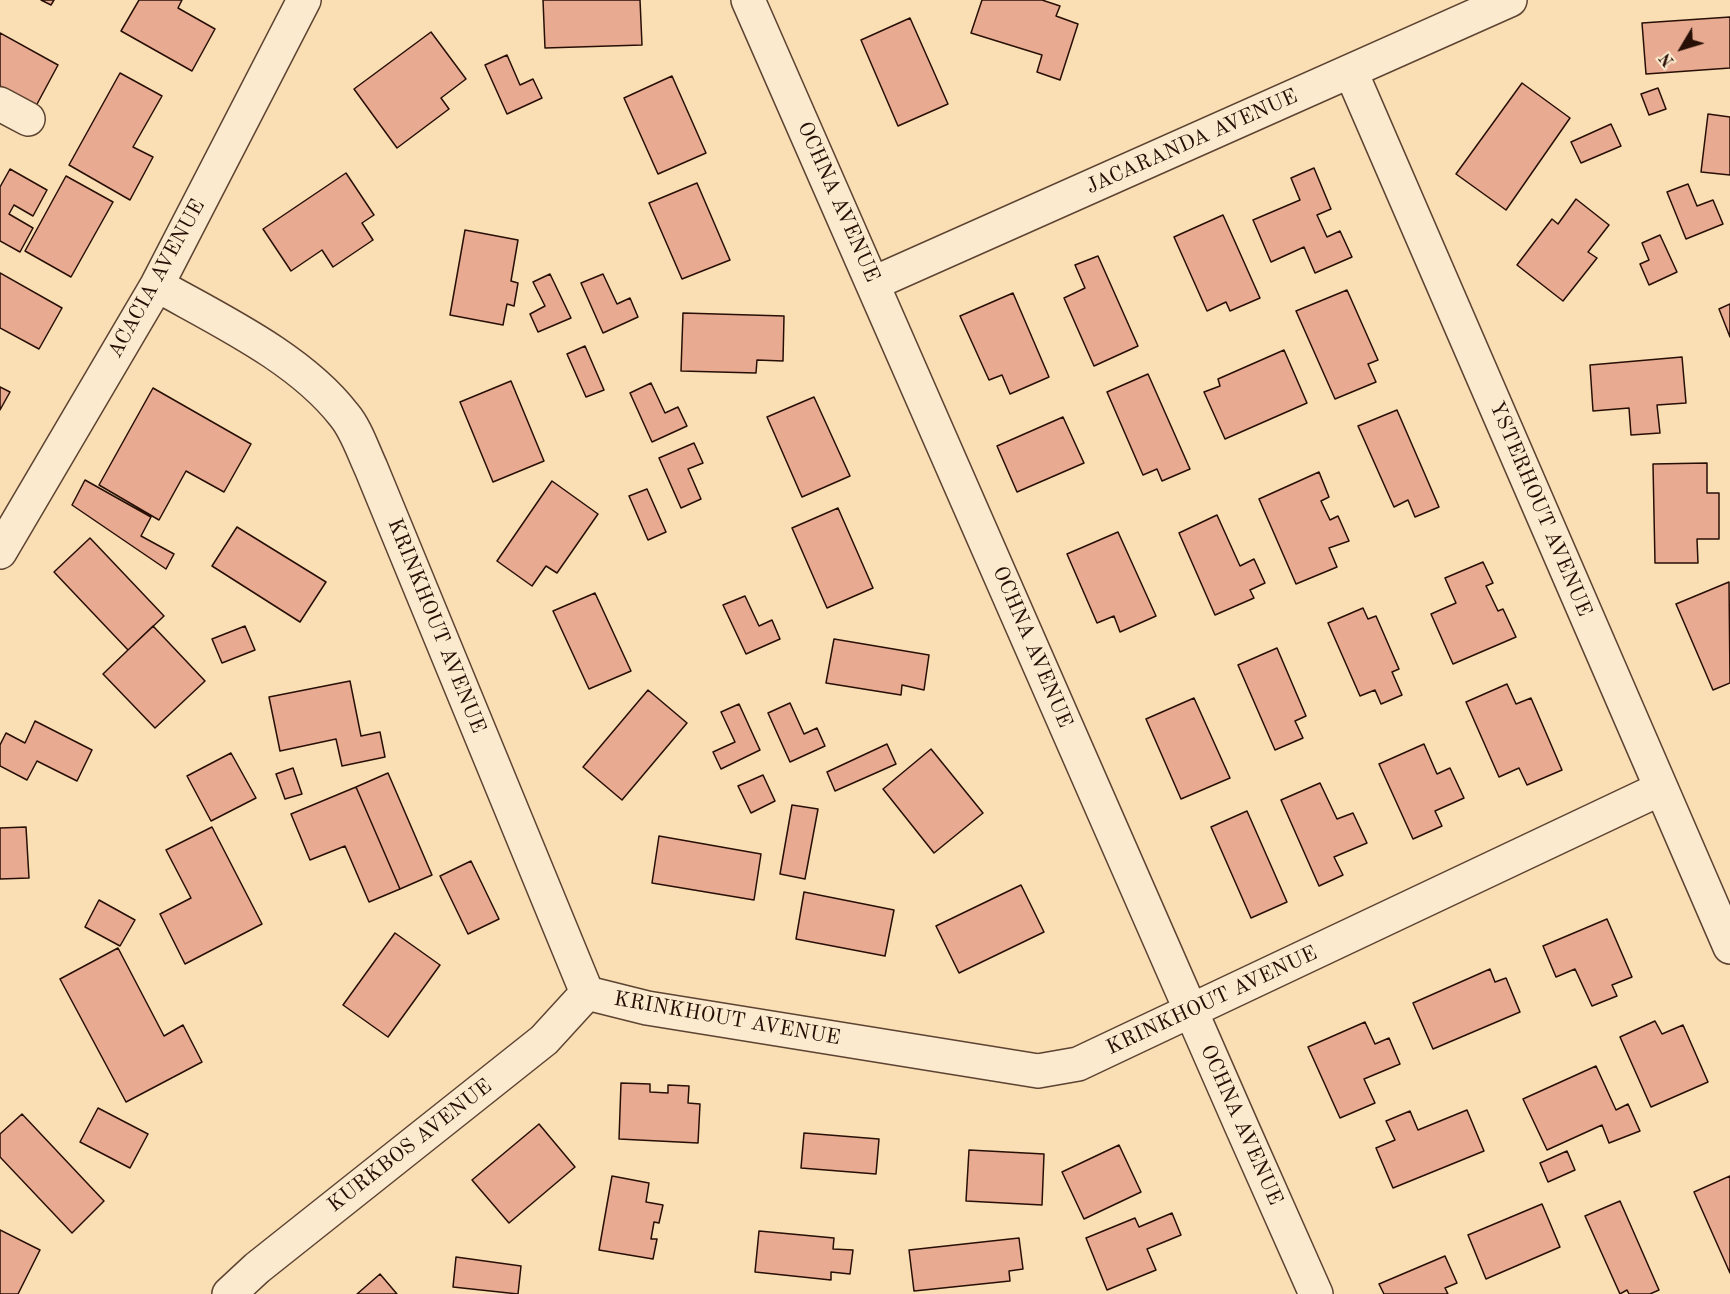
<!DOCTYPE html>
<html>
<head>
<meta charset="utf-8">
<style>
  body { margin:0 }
  #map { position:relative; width:1730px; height:1294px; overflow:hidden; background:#fadeb4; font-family:"Old Standard TT",serif }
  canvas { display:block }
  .north { position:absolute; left:1652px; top:18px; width:60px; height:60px; -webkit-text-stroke:4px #fceace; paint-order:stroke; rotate:232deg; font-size:16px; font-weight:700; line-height:24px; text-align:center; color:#270f06 }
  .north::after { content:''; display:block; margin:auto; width:21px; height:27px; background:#270f06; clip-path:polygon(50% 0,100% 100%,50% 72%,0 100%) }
</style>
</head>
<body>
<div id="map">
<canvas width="1730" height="1294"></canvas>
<div class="north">N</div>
</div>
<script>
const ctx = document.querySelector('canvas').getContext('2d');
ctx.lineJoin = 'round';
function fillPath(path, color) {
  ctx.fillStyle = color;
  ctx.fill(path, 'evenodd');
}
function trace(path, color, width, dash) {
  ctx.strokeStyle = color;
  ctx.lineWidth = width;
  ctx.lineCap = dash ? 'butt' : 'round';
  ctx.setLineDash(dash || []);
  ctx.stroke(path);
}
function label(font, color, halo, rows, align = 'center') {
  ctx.font = font + ' "Old Standard TT",serif';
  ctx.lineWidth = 6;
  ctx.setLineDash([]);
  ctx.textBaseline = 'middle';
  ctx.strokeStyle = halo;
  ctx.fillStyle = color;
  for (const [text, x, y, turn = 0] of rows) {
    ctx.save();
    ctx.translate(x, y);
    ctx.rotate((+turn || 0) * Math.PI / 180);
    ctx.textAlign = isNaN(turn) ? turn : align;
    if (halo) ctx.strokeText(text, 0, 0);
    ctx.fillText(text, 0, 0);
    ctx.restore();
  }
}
const building = new Path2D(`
  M 41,0 L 54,0 L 51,5 Z
  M 139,0 L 182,0 L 178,8 L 215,29 L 192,71 L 121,31 Z
  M 543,0 L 640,0 L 642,45 L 545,48 Z
  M 982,0 L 1042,0 L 1060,6 L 1056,16 L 1078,24 L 1060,80 L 1037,72 L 1042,55 L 971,33 Z
  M 1730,17 L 1730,68 L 1646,74 L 1642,23 Z
  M 910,18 L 948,104 L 898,126 L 861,40 Z
  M 431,32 L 466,79 L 441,98 L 449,109 L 397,148 L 354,89 Z
  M 0,33 L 58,65 L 36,106 L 0,86 Z
  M 507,55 L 520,85 L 533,79 L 542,98 L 507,114 L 485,65 Z
  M 120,73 L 162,96 L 133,147 L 153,157 L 130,200 L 69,165 Z
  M 672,76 L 706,153 L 658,174 L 624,98 Z
  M 1522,83 L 1570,118 L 1506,210 L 1456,174 Z
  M 1658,88 L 1666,109 L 1649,115 L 1641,94 Z
  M 1708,114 L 1730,117 L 1730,175 L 1701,172 Z
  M 1611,124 L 1621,146 L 1581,163 L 1571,142 Z
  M 1314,168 L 1331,209 L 1317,215 L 1327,237 L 1340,231 L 1352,257 L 1315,273 L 1304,247 L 1271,262 L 1253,220 L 1300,200 L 1291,178 Z
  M 10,169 L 47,190 L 33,216 L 14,205 L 9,214 L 33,228 L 20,252 L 0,241 L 0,187 Z
  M 346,173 L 374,215 L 362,223 L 373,240 L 333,267 L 322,250 L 291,271 L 263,229 Z
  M 66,176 L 113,202 L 71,277 L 25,251 Z
  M 697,183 L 730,260 L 682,279 L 649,203 Z
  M 1688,184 L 1697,206 L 1713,200 L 1723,224 L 1686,239 L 1667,192 Z
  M 1576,199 L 1609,225 L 1588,252 L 1597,258 L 1563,301 L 1517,265 L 1552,219 L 1558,224 Z
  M 1223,215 L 1260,298 L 1230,311 L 1226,302 L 1207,311 L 1174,237 Z
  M 465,230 L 518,240 L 511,281 L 518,283 L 514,306 L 507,304 L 503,325 L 450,315 Z
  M 1660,235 L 1677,272 L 1649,285 L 1640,264 L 1649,260 L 1642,243 Z
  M 1098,256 L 1138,346 L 1094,366 L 1064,298 L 1085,288 L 1075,265 Z
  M 0,273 L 62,308 L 39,349 L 0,328 Z
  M 550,274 L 571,318 L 538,332 L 530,314 L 545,306 L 533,282 Z
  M 603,274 L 617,304 L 630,298 L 638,317 L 603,333 L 581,283 Z
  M 1347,290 L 1378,360 L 1368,364 L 1376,382 L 1335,399 L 1296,311 Z
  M 1013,293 L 1049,377 L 1010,394 L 1002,375 L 989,380 L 960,316 Z
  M 1730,304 L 1730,337 L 1719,309 Z
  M 683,313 L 784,316 L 783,361 L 757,360 L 756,373 L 681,371 Z
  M 585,346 L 604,390 L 586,397 L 567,354 Z
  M 1284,350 L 1307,403 L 1225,439 L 1204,392 L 1220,386 L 1218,379 Z
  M 1682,357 L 1686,403 L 1657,405 L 1660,433 L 1631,435 L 1629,408 L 1593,411 L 1590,365 Z
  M 1148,374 L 1190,469 L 1162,481 L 1157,469 L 1143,475 L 1107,392 Z
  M 511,381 L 544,461 L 493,482 L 460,402 Z
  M 651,383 L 665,413 L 678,407 L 687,426 L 652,442 L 630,393 Z
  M 0,387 L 10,392 L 0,410 Z
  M 153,388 L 251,444 L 224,492 L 186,471 L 159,520 L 99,485 Z
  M 814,397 L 850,476 L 802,497 L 767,417 Z
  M 1397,410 L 1439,507 L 1415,517 L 1408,500 L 1394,507 L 1358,426 Z
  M 1063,417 L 1084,463 L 1017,492 L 997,446 Z
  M 694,443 L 703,463 L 688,469 L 701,499 L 681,508 L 659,458 Z
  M 1707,463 L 1707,493 L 1719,493 L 1719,539 L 1697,539 L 1698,563 L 1655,563 L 1653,464 Z
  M 1319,472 L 1329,497 L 1321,501 L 1330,520 L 1338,516 L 1349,541 L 1329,548 L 1337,567 L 1296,584 L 1259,499 Z
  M 85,480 L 151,517 L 141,536 L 174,554 L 166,569 L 72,505 Z
  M 552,481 L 598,514 L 557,573 L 546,566 L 532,586 L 497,561 Z
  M 647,489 L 666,532 L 648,540 L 629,496 Z
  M 838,508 L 873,588 L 827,608 L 792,528 Z
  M 1217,515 L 1240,566 L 1254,559 L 1265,583 L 1250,590 L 1254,598 L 1215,615 L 1179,533 Z
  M 237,527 L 326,582 L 300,622 L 212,566 Z
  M 1118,532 L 1156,616 L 1120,632 L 1114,616 L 1097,623 L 1067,554 Z
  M 90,538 L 164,616 L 128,650 L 54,572 Z
  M 1483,562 L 1493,583 L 1486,586 L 1498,611 L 1503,609 L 1516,637 L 1453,664 L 1431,614 L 1456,603 L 1445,578 Z
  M 1729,582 L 1730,683 L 1713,690 L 1676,604 Z
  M 595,593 L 631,671 L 589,689 L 553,611 Z
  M 745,596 L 759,626 L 772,620 L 780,639 L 746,654 L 723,605 Z
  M 1363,608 L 1368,619 L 1376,616 L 1399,669 L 1392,672 L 1402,695 L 1381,704 L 1375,690 L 1360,696 L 1328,623 Z
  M 153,626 L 205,681 L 155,728 L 103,674 Z
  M 245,626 L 255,650 L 222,663 L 212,639 Z
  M 834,639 L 929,655 L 924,690 L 902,685 L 901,695 L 826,683 Z
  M 1277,648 L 1306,716 L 1295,721 L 1303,738 L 1275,750 L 1238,665 Z
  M 350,681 L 361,736 L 380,732 L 385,757 L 342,766 L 336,739 L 280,751 L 269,697 Z
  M 1507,684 L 1516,704 L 1531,698 L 1562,770 L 1527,785 L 1519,768 L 1499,777 L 1466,702 Z
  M 648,690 L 687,723 L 622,800 L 583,767 Z
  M 1194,698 L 1230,778 L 1181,799 L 1146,719 Z
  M 790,703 L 804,734 L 817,728 L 825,746 L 790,762 L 768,713 Z
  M 739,704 L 760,750 L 721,769 L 713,752 L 735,742 L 721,712 Z
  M 35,721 L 92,750 L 77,781 L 37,761 L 27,780 L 0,766 L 0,745 L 6,733 L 25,743 Z
  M 887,744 L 896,764 L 835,791 L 827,772 Z
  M 1424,744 L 1437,774 L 1450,768 L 1464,798 L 1435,811 L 1442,826 L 1413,839 L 1379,764 Z
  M 931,749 L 983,813 L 934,853 L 883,789 Z
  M 231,753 L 256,798 L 211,821 L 187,776 Z
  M 293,768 L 302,794 L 285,799 L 276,774 Z
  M 388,773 L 432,875 L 400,889 L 356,787 Z
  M 763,775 L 775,801 L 751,813 L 738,786 Z
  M 1320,783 L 1337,819 L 1353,813 L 1367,843 L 1334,857 L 1343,875 L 1319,886 L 1281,800 Z
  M 356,787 L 400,889 L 369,902 L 345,846 L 310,860 L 291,814 Z
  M 792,805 L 818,809 L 805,879 L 780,874 Z
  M 1247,811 L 1287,902 L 1251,918 L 1211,827 Z
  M 26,827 L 29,878 L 0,879 L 0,828 Z
  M 212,827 L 262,924 L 185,964 L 160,914 L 191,898 L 166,850 Z
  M 659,836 L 761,854 L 754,900 L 652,883 Z
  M 471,861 L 499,919 L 468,934 L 440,876 Z
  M 1021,885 L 1044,932 L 959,973 L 936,926 Z
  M 804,892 L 894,910 L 885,956 L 796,939 Z
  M 99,900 L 135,920 L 120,946 L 85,927 Z
  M 1607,919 L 1632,977 L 1612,985 L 1617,996 L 1592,1006 L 1575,969 L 1556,977 L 1543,946 Z
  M 395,933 L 440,965 L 388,1037 L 343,1005 Z
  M 118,948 L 164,1036 L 183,1025 L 202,1062 L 126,1102 L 60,979 Z
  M 1490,969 L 1495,982 L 1506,978 L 1520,1012 L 1433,1049 L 1413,1003 Z
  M 1655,1021 L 1662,1034 L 1683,1025 L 1708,1082 L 1651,1107 L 1620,1037 Z
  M 1365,1022 L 1375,1044 L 1389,1038 L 1400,1064 L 1364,1079 L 1375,1103 L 1340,1118 L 1308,1047 Z
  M 1596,1066 L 1616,1110 L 1628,1104 L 1640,1131 L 1609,1143 L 1602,1125 L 1547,1150 L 1523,1099 Z
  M 621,1083 L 650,1084 L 650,1092 L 668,1093 L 668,1085 L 689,1086 L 688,1103 L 700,1104 L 698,1143 L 619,1139 Z
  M 98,1108 L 148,1134 L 130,1168 L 80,1142 Z
  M 1467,1110 L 1484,1151 L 1393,1188 L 1376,1148 L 1395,1140 L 1386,1121 L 1410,1111 L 1418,1130 Z
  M 22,1114 L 104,1201 L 72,1233 L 0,1157 L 0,1134 Z
  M 539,1124 L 575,1167 L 509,1223 L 472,1180 Z
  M 804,1133 L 879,1139 L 876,1174 L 801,1168 Z
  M 1119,1145 L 1141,1192 L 1084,1219 L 1062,1172 Z
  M 969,1150 L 1044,1154 L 1042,1205 L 966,1201 Z
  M 1567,1151 L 1575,1170 L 1548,1182 L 1540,1163 Z
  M 612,1176 L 649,1183 L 646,1202 L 663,1205 L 659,1223 L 654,1222 L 651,1239 L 657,1239 L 653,1259 L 599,1250 Z
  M 1730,1176 L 1730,1273 L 1694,1192 Z
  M 1620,1201 L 1659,1290 L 1650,1294 L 1629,1294 L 1627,1290 L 1620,1294 L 1585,1216 Z
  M 1542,1204 L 1560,1247 L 1486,1279 L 1468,1235 Z
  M 1172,1213 L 1181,1235 L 1147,1249 L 1156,1270 L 1107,1290 L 1086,1238 L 1135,1218 L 1139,1227 Z
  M 0,1230 L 40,1250 L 18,1294 L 0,1294 Z
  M 759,1231 L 834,1238 L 833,1249 L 853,1250 L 850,1274 L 831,1272 L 831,1280 L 755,1272 Z
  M 1019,1238 L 1023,1269 L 1009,1271 L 1010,1281 L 914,1291 L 909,1250 Z
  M 1445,1256 L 1457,1283 L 1445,1288 L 1448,1294 L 1384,1294 L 1379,1284 Z
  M 456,1257 L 521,1266 L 518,1294 L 453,1287 Z
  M 380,1274 L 397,1294 L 357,1294 Z`);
fillPath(building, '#e8ab91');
trace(building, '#270f06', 1.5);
const minor = new Path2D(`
  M 748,0 C 939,431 1124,864 1316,1294
  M 1351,72 L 1730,947
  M 0,104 L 28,119
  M 874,283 L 1510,0
  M 157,285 C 219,320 300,358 344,415 C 356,429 363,451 371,468 L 587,993 L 647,1008 L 1038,1071 L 1078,1064 L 1660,789
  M 0,552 L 157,285 L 304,0
  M 229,1294 L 257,1268 L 544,1040 L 587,993`);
trace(minor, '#5c4332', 36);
trace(minor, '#fceace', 33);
label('21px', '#270f06', '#fceace', [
  ["JACARANDA AVENUE",1192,142,-24],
  ["OCHNA AVENUE",838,202,66],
  ["ACACIA AVENUE",157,279,-61],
  ["YSTERHOUT AVENUE",1540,509,67],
  ["KRINKHOUT AVENUE",436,626,68],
  ["OCHNA AVENUE",1032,647,67],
  ["KRINKHOUT AVENUE",1212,1001,-25],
  ["KRINKHOUT AVENUE",727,1019,10],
  ["OCHNA AVENUE",1241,1125,66],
  ["KURKBOS AVENUE",410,1146,-38]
]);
</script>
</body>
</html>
